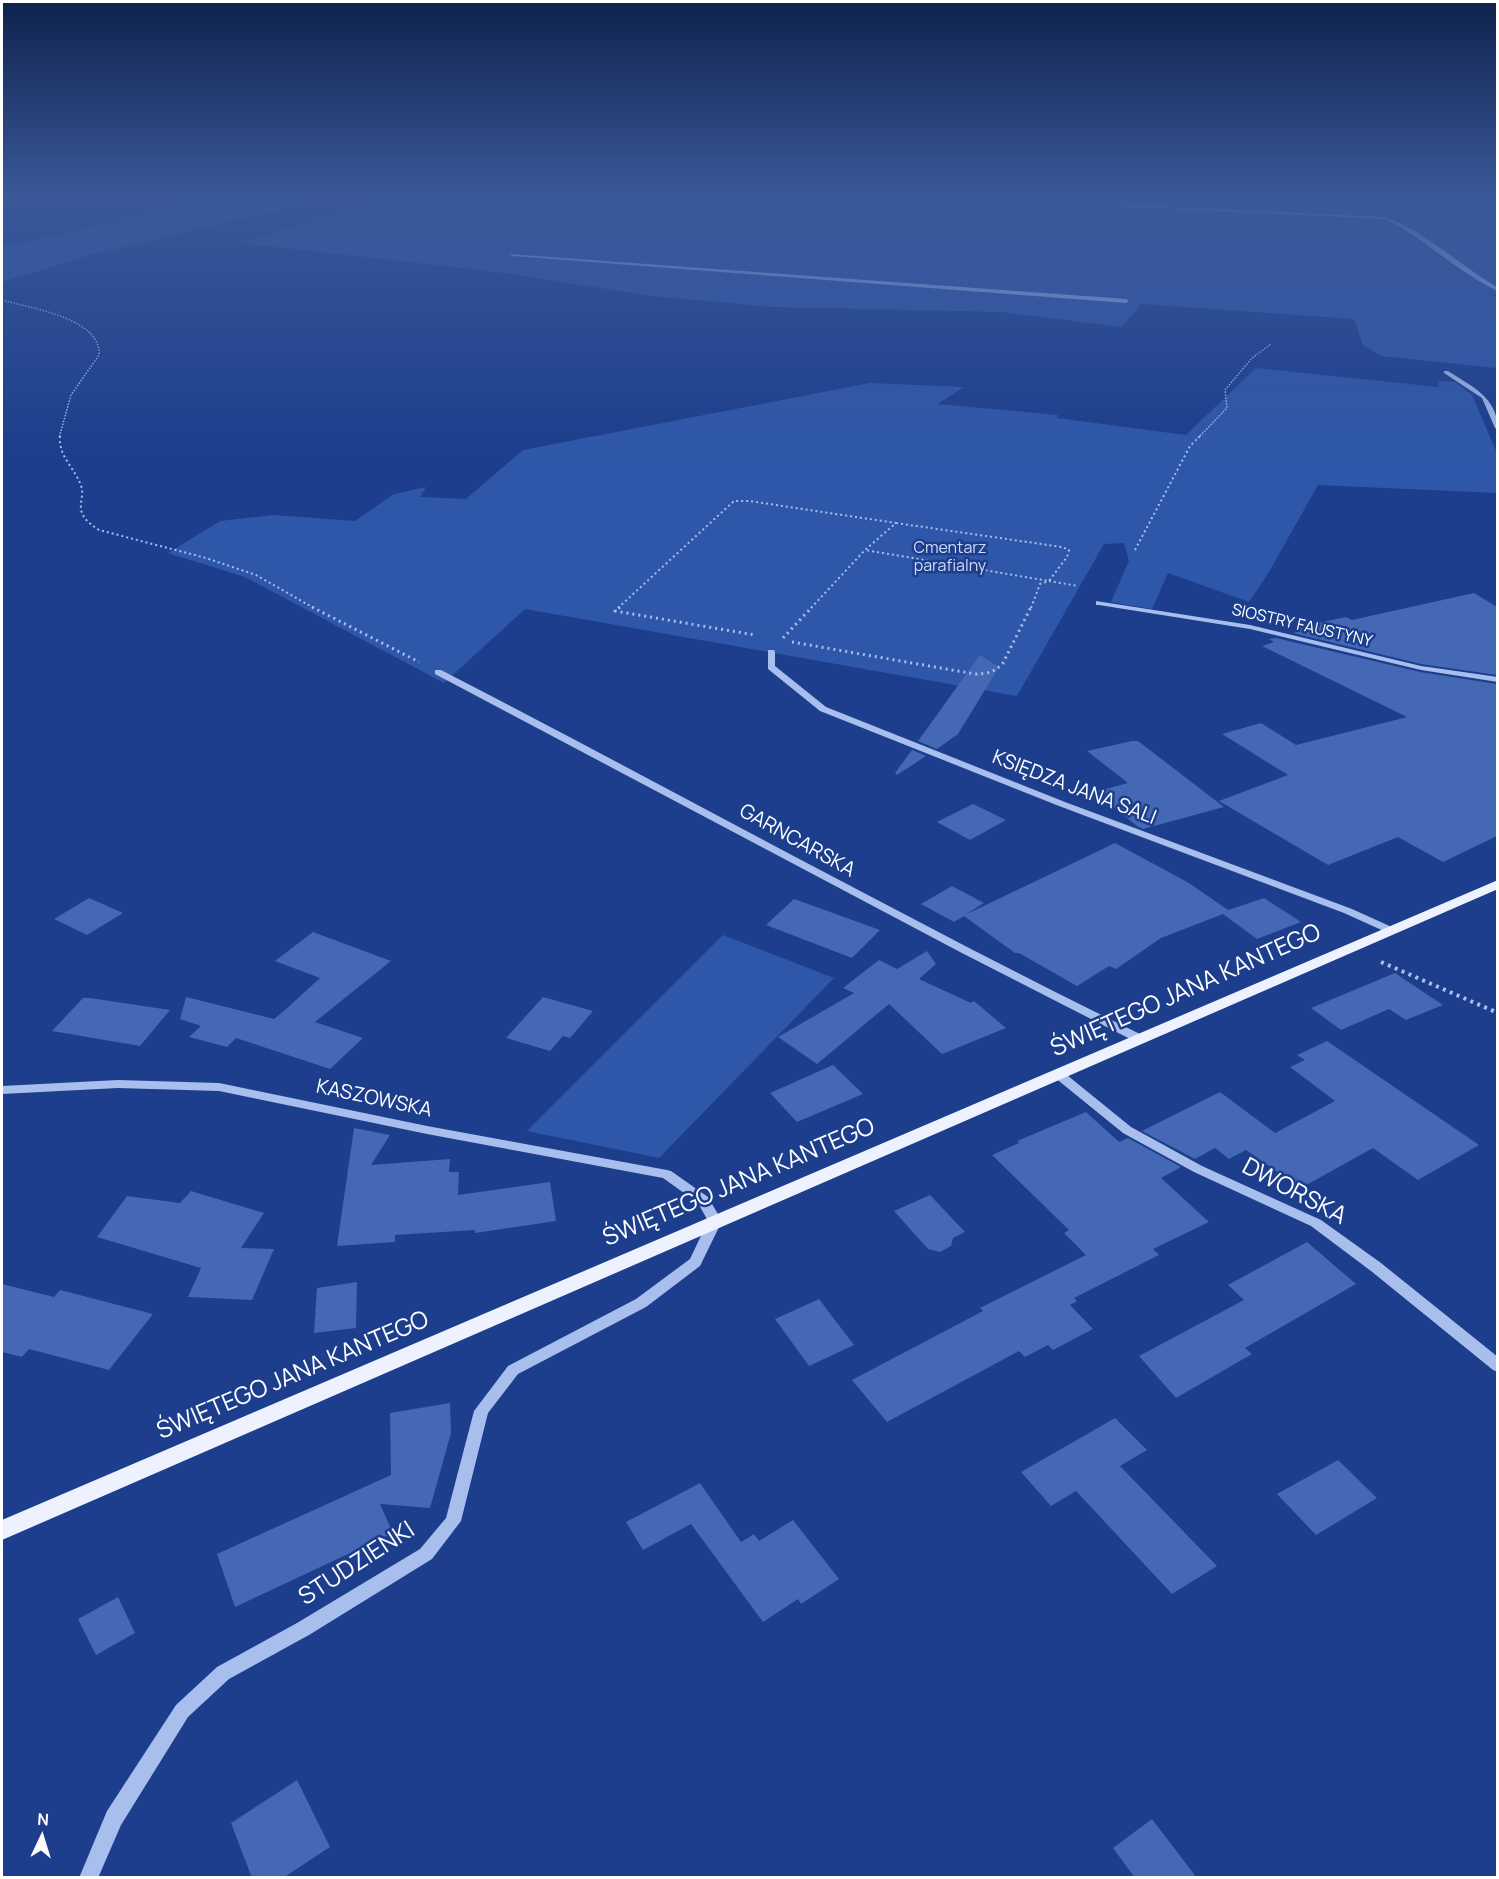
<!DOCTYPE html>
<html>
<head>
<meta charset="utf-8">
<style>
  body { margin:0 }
  #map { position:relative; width:1499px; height:1879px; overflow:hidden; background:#1c3e8c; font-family:Manrope,sans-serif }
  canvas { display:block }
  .frame { position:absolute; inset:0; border:3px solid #fff; pointer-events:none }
  .north { position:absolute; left:12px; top:1807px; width:60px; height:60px; -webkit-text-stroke:4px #1c3e8c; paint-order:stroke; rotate:4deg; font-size:16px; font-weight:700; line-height:24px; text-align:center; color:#fff }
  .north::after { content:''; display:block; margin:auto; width:21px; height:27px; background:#fff; clip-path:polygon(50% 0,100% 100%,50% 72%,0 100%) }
</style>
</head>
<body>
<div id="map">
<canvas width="1499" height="1879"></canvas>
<div class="frame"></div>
<div class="north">N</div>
</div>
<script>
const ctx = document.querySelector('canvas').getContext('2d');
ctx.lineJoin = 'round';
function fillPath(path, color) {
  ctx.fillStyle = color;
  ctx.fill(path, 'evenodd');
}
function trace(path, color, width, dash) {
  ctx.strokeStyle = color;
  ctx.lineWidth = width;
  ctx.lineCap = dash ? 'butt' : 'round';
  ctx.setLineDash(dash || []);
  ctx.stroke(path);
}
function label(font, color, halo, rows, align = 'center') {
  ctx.font = font + ' Manrope,sans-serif';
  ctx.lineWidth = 5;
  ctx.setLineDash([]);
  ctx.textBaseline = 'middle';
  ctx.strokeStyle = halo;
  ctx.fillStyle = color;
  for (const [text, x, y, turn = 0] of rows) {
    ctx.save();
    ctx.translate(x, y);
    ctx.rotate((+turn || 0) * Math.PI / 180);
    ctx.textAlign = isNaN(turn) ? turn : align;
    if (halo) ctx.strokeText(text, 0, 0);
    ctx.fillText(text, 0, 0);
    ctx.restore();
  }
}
fillPath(new Path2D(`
  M 185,195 L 1497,195 L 1497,296 L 1484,289 L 1497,298 L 1497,368 L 1381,356 L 1363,345 L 1354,319 L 1141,304 L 1122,327 L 1001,312 L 773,307 L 650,296 L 506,273 L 240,243 L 390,197 L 328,198 L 83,257 L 2,282 L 2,247 L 218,198 Z
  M 1256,368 L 1438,387 L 1439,381 L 1455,382 L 1472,395 L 1497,453 L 1497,493 L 1318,485 L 1269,572 L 1249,602 L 1168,573 L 1152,609 L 1111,602 L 1129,561 L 1124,543 L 1104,544 L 1017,696 L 525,609 L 444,683 L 245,577 L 168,553 L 220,521 L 274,515 L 355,521 L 394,494 L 426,487 L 420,497 L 466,499 L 523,450 L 870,383 L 964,387 L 938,404 L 1058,415 L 1057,418 L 1186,435 Z
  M 723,935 L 834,978 L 659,1158 L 527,1131 Z`), '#2f57a9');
fillPath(new Path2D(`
  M 225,195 L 251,198 L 362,195 L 251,200 L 204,195 Z
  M 877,195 L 916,195 L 1386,217 C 1427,233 1460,265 1498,288 L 1498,291 C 1457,272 1426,239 1385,219 Z
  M 510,254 L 1126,299 L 1129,301 L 1126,303 L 512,256 Z`), '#9bb7ef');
fillPath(new Path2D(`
  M 1474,593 L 1497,607 L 1497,675 L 1421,664 L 1293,633 L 1300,631 L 1294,628 L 1346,617 L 1352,620 Z
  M 1276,638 L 1420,672 L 1497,684 L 1497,836 L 1443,862 L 1398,837 L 1328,865 L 1219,801 L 1288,775 L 1222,734 L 1261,723 L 1296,745 L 1407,717 L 1262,646 L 1274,642 L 1269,639 Z
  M 980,655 L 999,667 L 958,734 L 937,749 L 918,741 Z
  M 1132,741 L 1138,741 L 1224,807 L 1143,829 L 1137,826 L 1094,792 L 1128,783 L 1087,751 Z
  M 912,750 L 926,756 L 897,775 L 895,773 Z
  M 973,804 L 1006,820 L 970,840 L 937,822 Z
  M 1115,843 L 1189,883 L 1228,910 L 1264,898 L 1301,922 L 1257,939 L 1223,914 L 1161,938 L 1116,969 L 1109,966 L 1077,986 L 1019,953 L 1015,953 L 964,916 L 954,922 L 921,904 L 952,886 L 984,903 L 965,915 Z
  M 89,898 L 123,913 L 87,935 L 54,919 Z
  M 794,899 L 808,904 L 880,930 L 852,958 L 766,925 Z
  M 313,932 L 391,961 L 315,1022 L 363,1038 L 330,1069 L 236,1038 L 227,1047 L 189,1037 L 201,1026 L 180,1019 L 186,997 L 274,1019 L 285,1010 L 320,978 L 275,961 Z
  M 927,951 L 936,964 L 919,979 L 971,1003 L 974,1001 L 1006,1028 L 942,1054 L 889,1004 L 817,1064 L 778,1037 L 854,993 L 843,988 L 879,960 L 897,969 Z
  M 1395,973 L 1443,1005 L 1406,1020 L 1389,1009 L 1341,1030 L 1311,1008 Z
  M 543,997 L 593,1011 L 570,1038 L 563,1036 L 550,1051 L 506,1038 Z
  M 83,998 L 90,998 L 170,1010 L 140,1046 L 52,1031 Z
  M 1327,1041 L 1479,1145 L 1418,1180 L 1373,1148 L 1301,1188 L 1246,1150 L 1229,1159 L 1215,1148 L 1195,1159 L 1142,1131 L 1220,1092 L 1275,1133 L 1335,1101 L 1290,1067 L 1305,1060 L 1297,1055 Z
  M 833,1065 L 863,1094 L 797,1122 L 770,1093 Z
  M 1086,1112 L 1119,1142 L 1128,1138 L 1181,1167 L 1161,1178 L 1209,1222 L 1153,1249 L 1159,1255 L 1074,1298 L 1077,1301 L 1070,1305 L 1093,1329 L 1053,1350 L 1048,1345 L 1025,1357 L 1019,1351 L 887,1422 L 852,1380 L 983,1311 L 980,1308 L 1086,1255 L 1064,1233 L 1069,1230 L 992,1155 L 1019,1143 L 1017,1141 Z
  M 354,1128 L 390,1135 L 371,1165 L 450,1159 L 449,1172 L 459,1172 L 458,1195 L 550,1182 L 556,1221 L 475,1233 L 475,1230 L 395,1235 L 395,1242 L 337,1246 Z
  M 191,1191 L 264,1213 L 241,1248 L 274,1249 L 252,1300 L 188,1297 L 201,1268 L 97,1237 L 127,1196 L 180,1203 Z
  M 930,1195 L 965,1232 L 953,1238 L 951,1246 L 940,1252 L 928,1249 L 894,1211 Z
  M 1307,1242 L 1356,1284 L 1245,1348 L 1252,1354 L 1176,1398 L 1139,1356 L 1244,1300 L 1228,1285 Z
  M 357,1282 L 356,1328 L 314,1333 L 317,1288 Z
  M 2,1284 L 54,1297 L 60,1290 L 153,1314 L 109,1370 L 29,1349 L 22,1357 L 2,1352 Z
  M 819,1299 L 854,1345 L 809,1366 L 775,1319 Z
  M 450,1403 L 451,1433 L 430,1508 L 380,1504 L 393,1533 L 235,1607 L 217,1554 L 391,1475 L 390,1413 Z
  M 1115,1418 L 1147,1450 L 1120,1466 L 1217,1566 L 1172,1594 L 1076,1491 L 1051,1506 L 1021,1472 Z
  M 1338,1460 L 1377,1498 L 1316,1535 L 1277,1494 Z
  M 700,1483 L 741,1542 L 754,1534 L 759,1541 L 793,1520 L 839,1579 L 801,1604 L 798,1599 L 763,1622 L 691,1524 L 643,1550 L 626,1522 Z
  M 118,1597 L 135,1633 L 96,1655 L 78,1619 Z
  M 297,1780 L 330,1847 L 283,1878 L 252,1878 L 231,1823 Z
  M 1152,1819 L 1197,1878 L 1135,1878 L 1113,1848 Z`), '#4468b3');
trace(new Path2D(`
  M 2,300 C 29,308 102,318 99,355 L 71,395 L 59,438
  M 1198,438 L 1227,408 L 1225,390 L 1252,358 L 1271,344`), '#a8beed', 1.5, [1.5, 1.5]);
trace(new Path2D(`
  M 60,436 C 58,458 77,469 82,489 C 83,497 79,506 82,513 C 85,521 92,525 99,530 L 206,558 L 256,575 L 314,608
  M 896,523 L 1062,547 L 1069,550 L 1067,557 L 1049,581 L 865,550 Z
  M 1135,550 L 1190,446 L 1200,436
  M 618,608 L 734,501 L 749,501 L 896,523
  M 811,608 L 865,550
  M 1031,608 L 1040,584 L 1049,581 L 1078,586`), '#a8beed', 2, [2, 3]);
trace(new Path2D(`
  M 312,607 L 419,662
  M 620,607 L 615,611 L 755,635
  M 783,638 L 812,607
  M 792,642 L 975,674 C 987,674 995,672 1003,663 L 1031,607`), '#a8beed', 3, [2, 4]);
trace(new Path2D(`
  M 1381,962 L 1498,1013`), '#a8beed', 4, [3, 4.5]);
fillPath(new Path2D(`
  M 1444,371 L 1448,371 C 1471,386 1498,397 1498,430 L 1495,428 L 1482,398 L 1444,373 Z
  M 1096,601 L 1250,625 L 1421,666 L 1498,677 L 1498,682 L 1421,670 L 1250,629 L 1099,605 L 1096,605 Z
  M 768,650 L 774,650 L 775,652 L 775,666 L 826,707 L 1065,802 L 1352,909 L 1394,928 L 1395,930 L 1394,932 L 1386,932 L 1344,913 L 1059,806 L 820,711 L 768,669 Z
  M 435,670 L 441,670 C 676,791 907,920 1144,1036 L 1146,1039 L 1140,1043 L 1136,1042 L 960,952 L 435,674 Z
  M 1058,1070 L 1062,1071 L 1131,1127 L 1202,1166 L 1321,1220 L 1381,1263 L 1498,1357 L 1498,1372 L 1493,1370 L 1371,1271 L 1311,1226 L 1194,1172 L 1123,1133 L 1054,1077 L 1052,1074 L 1054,1071 Z
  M 118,1080 L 219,1083 L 427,1126 L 667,1170 L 671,1171 L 708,1197 L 722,1221 L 700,1266 L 646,1307 L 518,1374 L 488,1413 L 461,1521 L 432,1559 L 309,1635 L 229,1679 L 188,1717 L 121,1825 L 98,1878 L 79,1878 L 107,1811 L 176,1705 L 217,1667 L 297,1623 L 420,1549 L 446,1518 L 474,1411 L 508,1366 L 636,1299 L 690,1259 L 708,1221 L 698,1203 L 663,1178 L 427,1134 L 219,1091 L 118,1088 L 2,1094 L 2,1086 Z`), '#a8beed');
fillPath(new Path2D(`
  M 1498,880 L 1498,889 L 2,1540 L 2,1520 Z`), '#eef2ff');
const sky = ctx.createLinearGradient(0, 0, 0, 458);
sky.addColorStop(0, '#0f224d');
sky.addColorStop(0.43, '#3a5899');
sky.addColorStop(1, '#3a589900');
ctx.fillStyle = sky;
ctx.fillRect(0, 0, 1499, 458);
label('16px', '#cedcf9', '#1c3e8c', [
  ["Cmentarz",950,549],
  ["parafialny",950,567]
]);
label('16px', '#fff', '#1c3e8c', [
  ["SIOSTRY FAUSTYNY",1302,626,13]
]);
label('20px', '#fff', '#1c3e8c', [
  ["KSIĘDZA JANA SALI",1074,788,21],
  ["GARNCARSKA",797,841,29],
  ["KASZOWSKA",374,1099,12]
]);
label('24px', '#fff', '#1c3e8c', [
  ["ŚWIĘTEGO JANA KANTEGO",1186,991,-24],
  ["ŚWIĘTEGO JANA KANTEGO",739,1183,-23],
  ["DWORSKA",1294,1192,28],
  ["ŚWIĘTEGO JANA KANTEGO",293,1376,-23],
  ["STUDZIENKI",357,1564,-33]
]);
</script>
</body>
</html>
